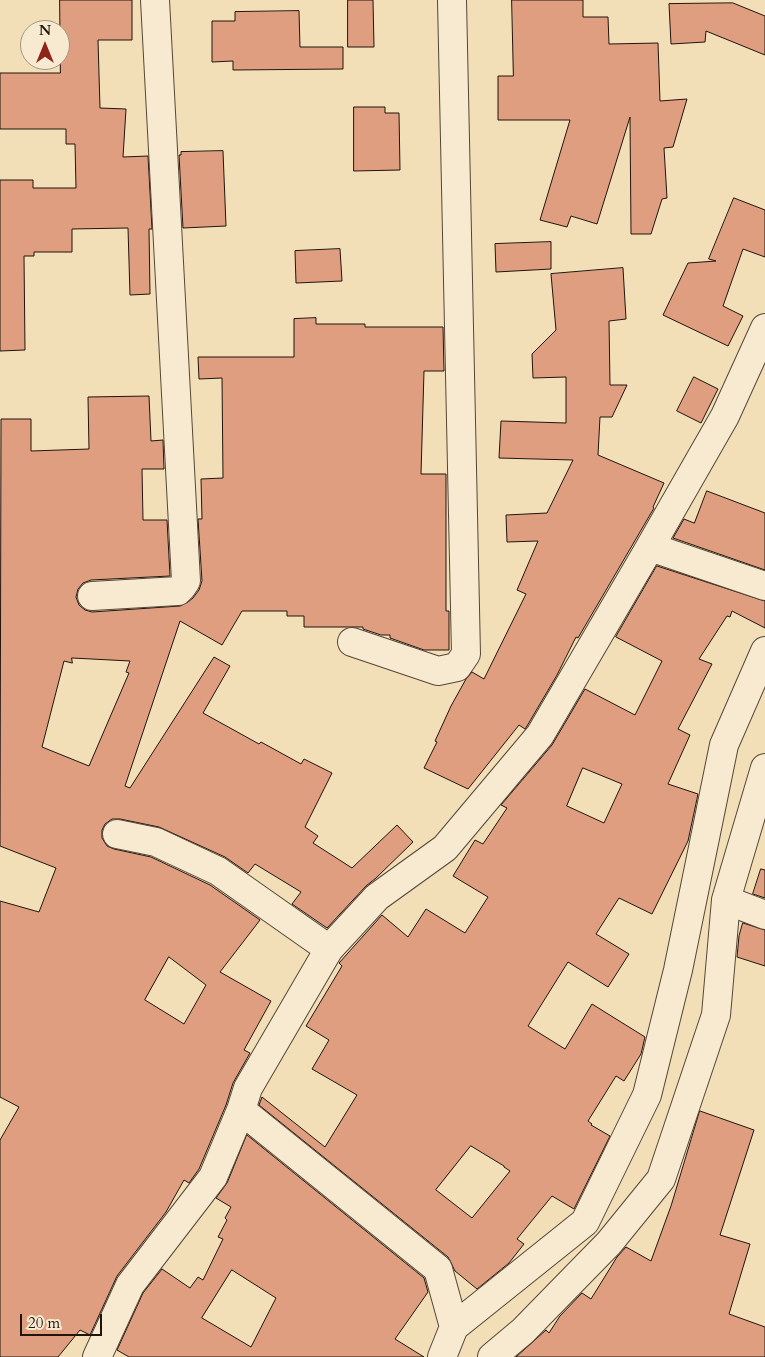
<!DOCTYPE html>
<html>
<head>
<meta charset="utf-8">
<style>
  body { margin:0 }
  #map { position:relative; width:765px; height:1357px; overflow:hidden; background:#f2dfb8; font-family:Cardo,serif }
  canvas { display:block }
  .north { position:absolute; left:20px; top:20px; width:50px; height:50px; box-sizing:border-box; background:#f7ead1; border:1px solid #a19483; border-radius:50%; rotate:0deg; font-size:14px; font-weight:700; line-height:20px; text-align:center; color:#20140d }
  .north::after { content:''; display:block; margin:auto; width:18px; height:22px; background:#8f2418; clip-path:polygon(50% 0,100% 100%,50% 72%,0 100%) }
  .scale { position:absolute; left:20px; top:1314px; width:82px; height:22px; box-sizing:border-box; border:2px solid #20140d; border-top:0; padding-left:6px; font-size:15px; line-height:18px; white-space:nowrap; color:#20140d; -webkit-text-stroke:4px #f7ead1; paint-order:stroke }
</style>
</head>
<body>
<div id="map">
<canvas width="765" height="1357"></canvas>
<div class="north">N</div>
<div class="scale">20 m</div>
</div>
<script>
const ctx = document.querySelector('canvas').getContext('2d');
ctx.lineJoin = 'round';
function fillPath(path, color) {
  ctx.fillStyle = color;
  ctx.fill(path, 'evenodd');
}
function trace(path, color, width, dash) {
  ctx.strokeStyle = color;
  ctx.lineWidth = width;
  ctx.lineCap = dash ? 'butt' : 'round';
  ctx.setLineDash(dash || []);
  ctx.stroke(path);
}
const building = new Path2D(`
  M 60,0 L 132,0 L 132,40 L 98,40 L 100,108 L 126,109 L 123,157 L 148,156 L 152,229 L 149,229 L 150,294 L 130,295 L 128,228 L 72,229 L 72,252 L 34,252 L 34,256 L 24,256 L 25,350 L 0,351 L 0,180 L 33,180 L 33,188 L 76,188 L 75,144 L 66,144 L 66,129 L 0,129 L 0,73 L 60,73 Z
  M 348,0 L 373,0 L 374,47 L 348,47 Z
  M 512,0 L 583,0 L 583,17 L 608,17 L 609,44 L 658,43 L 660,101 L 687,99 L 673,147 L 664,148 L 667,198 L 662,199 L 651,234 L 631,234 L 630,117 L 597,224 L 571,216 L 567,227 L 540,220 L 570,120 L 498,120 L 498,76 L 513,76 Z
  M 733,3 L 765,16 L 765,55 L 706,31 L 705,42 L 671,44 L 669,4 Z
  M 299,11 L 300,47 L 343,47 L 343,69 L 233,70 L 233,61 L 212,62 L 212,21 L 235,21 L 235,12 Z
  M 354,107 L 385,107 L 385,113 L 399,113 L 400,170 L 354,171 Z
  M 223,151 L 226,226 L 183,228 L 179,155 L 181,155 L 181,152 Z
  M 734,198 L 765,210 L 765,257 L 743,249 L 723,306 L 743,316 L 728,346 L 663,315 L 688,263 L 716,261 L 709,259 Z
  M 551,242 L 551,269 L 496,272 L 495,244 Z
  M 340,249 L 342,281 L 296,283 L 295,251 Z
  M 623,268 L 626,319 L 609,321 L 610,385 L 627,385 L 612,417 L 600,417 L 598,455 L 664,483 L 653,507 L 654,508 L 578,638 L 576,637 L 557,675 L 527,726 L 525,729 L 519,725 L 468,789 L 424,768 L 437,742 L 435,741 L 451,706 L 466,679 L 472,672 L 484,679 L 526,594 L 517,590 L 538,541 L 507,542 L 506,515 L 547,513 L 573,460 L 499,458 L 501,421 L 566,423 L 566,377 L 533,378 L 532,354 L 556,330 L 551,274 Z
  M 316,318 L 316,324 L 365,324 L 365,327 L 443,327 L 444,371 L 424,371 L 421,474 L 446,474 L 446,611 L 449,611 L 449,650 L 424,650 L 390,638 L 390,635 L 381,635 L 363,629 L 363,627 L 304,627 L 304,616 L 287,616 L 287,611 L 242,611 L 222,645 L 180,621 L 125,786 L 130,788 L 214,657 L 230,666 L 203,713 L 259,744 L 261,742 L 301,764 L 304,759 L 332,773 L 305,827 L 318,836 L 313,843 L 352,868 L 397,825 L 413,842 L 376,878 L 366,886 L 327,928 L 292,904 L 301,892 L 255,864 L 248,873 L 225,857 L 159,827 L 120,819 L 112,819 L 105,824 L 102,830 L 102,838 L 107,846 L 114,849 L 151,857 L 210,885 L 260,920 L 220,972 L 271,1001 L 244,1050 L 250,1053 L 233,1083 L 226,1105 L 199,1169 L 189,1183 L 184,1180 L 166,1212 L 117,1276 L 90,1335 L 80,1330 L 58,1357 L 0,1357 L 0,1140 L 19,1107 L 0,1097 L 0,901 L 39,912 L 56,868 L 0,846 L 1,419 L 31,419 L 31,451 L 89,449 L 88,397 L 149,396 L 151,441 L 163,440 L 164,469 L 142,469 L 143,520 L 167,520 L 170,576 L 91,580 L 83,583 L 78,589 L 76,597 L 79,605 L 85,610 L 92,612 L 180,606 L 188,602 L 193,598 L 199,590 L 202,581 L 198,519 L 202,519 L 201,479 L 223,478 L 222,378 L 199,379 L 198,357 L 294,357 L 294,319 ZM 72,658 L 130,661 L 126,672 L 129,673 L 89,766 L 42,747 L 64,661 L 72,663 ZM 169,957 L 206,985 L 184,1024 L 145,1000 Z
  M 694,377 L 718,389 L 701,423 L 677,411 Z
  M 707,491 L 765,513 L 765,570 L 673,538 L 684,519 L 694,523 Z
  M 657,566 L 765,601 L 765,628 L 732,611 L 730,617 L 727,616 L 699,659 L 712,664 L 678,729 L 690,735 L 668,784 L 698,794 L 688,841 L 652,914 L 619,898 L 596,934 L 629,954 L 608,987 L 568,962 L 528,1026 L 565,1049 L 592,1004 L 645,1037 L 641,1054 L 624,1081 L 616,1076 L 588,1121 L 592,1124 L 591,1125 L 610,1136 L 574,1209 L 552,1196 L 517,1239 L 524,1244 L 509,1263 L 477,1289 L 455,1271 L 448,1257 L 259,1105 L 262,1097 L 325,1147 L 357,1095 L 312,1069 L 329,1040 L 306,1026 L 342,966 L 339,963 L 382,915 L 408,937 L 426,909 L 465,933 L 488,897 L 453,876 L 475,840 L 483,844 L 507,808 L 501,805 L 552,745 L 585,689 L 635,715 L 662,661 L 616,637 ZM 583,768 L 622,784 L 604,823 L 567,806 ZM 471,1146 L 504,1166 L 504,1167 L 510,1171 L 472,1218 L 436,1190 Z
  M 761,869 L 765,870 L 765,898 L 753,894 Z
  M 743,923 L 765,930 L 765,966 L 737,957 L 739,936 Z
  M 700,1111 L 754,1130 L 720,1235 L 750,1244 L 729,1314 L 765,1327 L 765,1357 L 516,1357 L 546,1330 L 549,1333 L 560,1316 L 582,1293 L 591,1299 L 617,1257 L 626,1247 L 651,1261 L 671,1206 Z
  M 247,1135 L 424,1278 L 428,1292 L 395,1339 L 424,1357 L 129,1357 L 117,1350 L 143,1293 L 162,1269 L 190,1288 L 198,1277 L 203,1280 L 223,1239 L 218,1237 L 227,1220 L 225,1218 L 231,1207 L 216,1198 L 227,1183 ZM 232,1270 L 276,1298 L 251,1347 L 202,1318 Z`);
fillPath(building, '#df9e7f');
trace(building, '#20140d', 1);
const minor = new Path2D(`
  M 765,328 L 725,416 L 650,547 L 765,586
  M 92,596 L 178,591 L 182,587 L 186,581 L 155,0
  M 352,642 L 438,671 L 457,667 L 466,654 L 452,0
  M 117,834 L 156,842 L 218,871 L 329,949
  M 726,900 L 765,915
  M 241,1110 L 438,1269 L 454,1327
  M 97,1357 L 130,1285 L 213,1177 L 241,1110 L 248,1088 L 329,949 L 377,897 L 445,848 L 540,735 L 650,547
  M 442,1357 L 454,1327 L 585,1222 L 647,1095 L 678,970 L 724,745 L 765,651
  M 492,1357 L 523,1331 L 609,1243 L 661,1179 L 716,1015 L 726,900 L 765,768`);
trace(minor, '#544738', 30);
trace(minor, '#f7ead1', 28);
</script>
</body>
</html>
